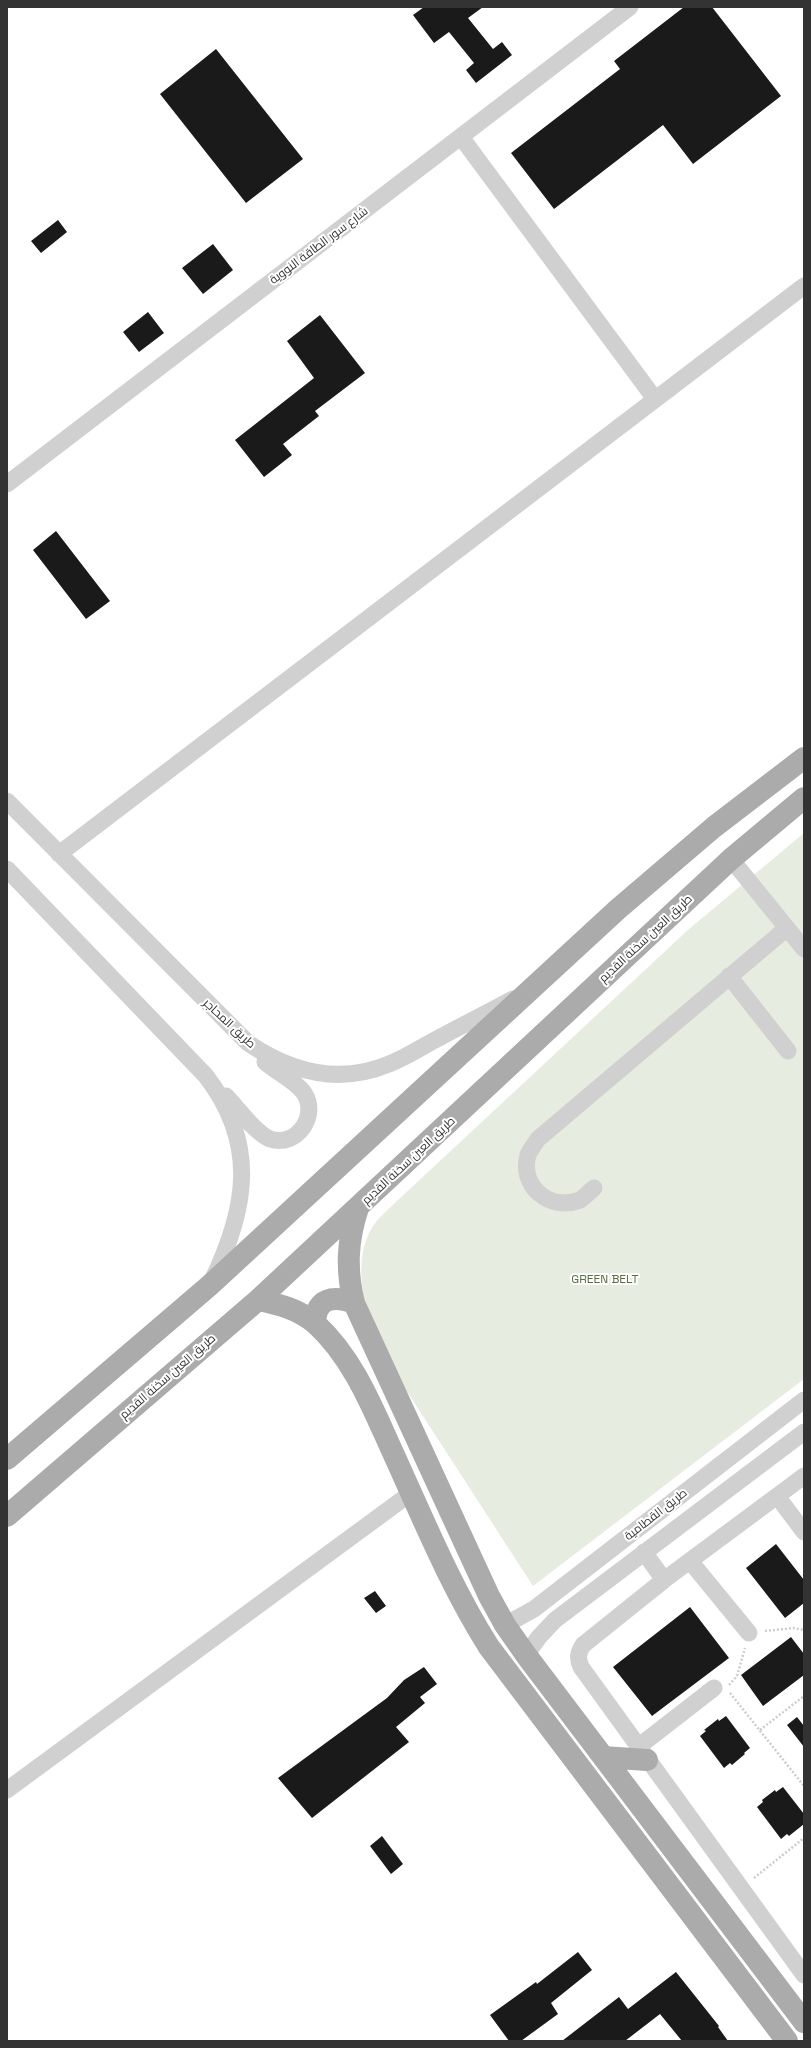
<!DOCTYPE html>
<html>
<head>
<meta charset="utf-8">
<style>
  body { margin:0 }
  #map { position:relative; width:811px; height:2048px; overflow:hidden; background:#fff; font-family:"Space Grotesk",sans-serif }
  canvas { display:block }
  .frame { position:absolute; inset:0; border:8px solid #333; pointer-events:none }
</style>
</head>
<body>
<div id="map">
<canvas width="811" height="2048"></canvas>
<div class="frame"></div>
</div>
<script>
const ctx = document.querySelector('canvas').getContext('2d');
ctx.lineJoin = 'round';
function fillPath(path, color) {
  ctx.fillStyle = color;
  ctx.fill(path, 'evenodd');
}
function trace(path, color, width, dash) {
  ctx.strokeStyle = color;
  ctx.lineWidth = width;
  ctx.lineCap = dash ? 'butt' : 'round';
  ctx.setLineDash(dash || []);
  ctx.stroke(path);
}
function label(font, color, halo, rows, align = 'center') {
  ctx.font = font + ' "Space Grotesk",Cairo,sans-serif';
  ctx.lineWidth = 4;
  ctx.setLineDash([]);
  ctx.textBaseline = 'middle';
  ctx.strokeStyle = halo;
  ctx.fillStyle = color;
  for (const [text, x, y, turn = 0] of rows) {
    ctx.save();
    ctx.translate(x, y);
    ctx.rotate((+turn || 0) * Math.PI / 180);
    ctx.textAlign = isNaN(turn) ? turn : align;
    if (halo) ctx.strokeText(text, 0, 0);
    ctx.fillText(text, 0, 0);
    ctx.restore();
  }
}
fillPath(new Path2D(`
  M 804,833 L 804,1379 L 533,1586 L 375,1342 C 365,1307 351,1260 373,1226 C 379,1217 390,1208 398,1200 L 689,929 Z`), '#e6ecdf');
fillPath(new Path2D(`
  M 424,7 L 483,7 L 468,18 L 493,49 L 502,42 L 512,55 L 476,83 L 466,70 L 474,63 L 449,32 L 434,43 L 413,15 Z
  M 684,7 L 712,7 L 781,96 L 693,164 L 663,125 L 554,209 L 511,153 L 620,69 L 614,61 Z
  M 216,49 L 303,159 L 246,203 L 160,94 Z
  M 58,220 L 67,232 L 41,253 L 31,241 Z
  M 213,244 L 233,270 L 203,294 L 182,268 Z
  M 148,312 L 164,333 L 139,352 L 123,332 Z
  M 320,315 L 365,373 L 315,411 L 319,416 L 283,444 L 292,455 L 264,477 L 235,440 L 314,378 L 287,341 Z
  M 56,531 L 110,601 L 86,619 L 33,550 Z
  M 776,1544 L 804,1580 L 804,1603 L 785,1618 L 746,1568 Z
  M 375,1591 L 386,1606 L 376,1613 L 364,1598 Z
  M 690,1607 L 729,1658 L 652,1716 L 613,1667 Z
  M 791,1637 L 804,1654 L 804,1675 L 763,1706 L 741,1675 Z
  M 424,1667 L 437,1684 L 420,1697 L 425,1703 L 396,1727 L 409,1742 L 312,1818 L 278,1778 L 387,1698 L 404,1680 Z
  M 726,1716 L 750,1748 L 744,1753 L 745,1754 L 732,1765 L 730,1763 L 724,1768 L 700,1736 L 706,1731 L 704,1730 L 718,1719 L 719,1721 Z
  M 797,1717 L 804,1726 L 804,1747 L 787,1725 Z
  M 783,1787 L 804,1814 L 804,1824 L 789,1836 L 787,1834 L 781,1839 L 757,1807 L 763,1802 L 762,1800 L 775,1790 L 776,1792 Z
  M 382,1836 L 403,1864 L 391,1874 L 370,1846 Z
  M 578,1952 L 592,1970 L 551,2003 L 558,2014 L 521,2041 L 509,2041 L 490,2015 L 536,1982 L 537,1984 Z
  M 676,1972 L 719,2026 L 718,2027 L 728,2041 L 682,2041 L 660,2014 L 625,2041 L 562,2041 L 619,1997 L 628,2009 Z`), '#1a1a1a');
trace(new Path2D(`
  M 765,1631 L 793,1628 L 804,1630
  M 729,1685 L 737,1676 L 745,1648
  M 730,1693 L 804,1786
  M 760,1730 L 804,1696
  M 754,1878 L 804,1838`), '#cdcdcd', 2.5, [2, 2]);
trace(new Path2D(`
  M 461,137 L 655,399
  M 7,484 L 630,7
  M 7,801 L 248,1043 C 291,1072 339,1085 389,1064 C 405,1058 420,1048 435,1040 C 461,1026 487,1013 513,999
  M 59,854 L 804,286
  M 731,859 L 804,949
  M 7,869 L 206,1076 C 258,1144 247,1208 212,1281
  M 729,976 L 788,1051
  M 226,1096 C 238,1108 255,1133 270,1139 C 297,1148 319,1115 304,1093 C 296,1081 276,1072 265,1062
  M 594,1188 C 590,1191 585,1197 580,1200 C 550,1212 519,1186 528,1155 C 530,1150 535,1144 538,1139 L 787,928
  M 804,1476 L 664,1580 L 583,1645 C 578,1653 577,1658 581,1667 L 804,1975
  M 777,1496 L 804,1532
  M 644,1552 L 664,1580
  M 690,1561 L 749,1633
  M 505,1625 L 534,1609 L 804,1400
  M 526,1655 L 539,1637 L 555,1620 L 804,1432
  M 638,1747 L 714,1688
  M 7,1790 L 411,1493`), '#d0d0d0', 17);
trace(new Path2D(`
  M 358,1208 C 347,1241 346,1270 354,1303 L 489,1596 L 505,1625 L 526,1655 L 804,2022
  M 258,1300 C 278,1304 299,1309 316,1324 C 354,1359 373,1409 394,1455 C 424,1521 451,1587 489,1647 L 787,2041
  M 315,1323 C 316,1298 333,1295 354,1303
  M 7,1459 L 209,1286 L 618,909 L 714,827 L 804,758
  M 7,1516 L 258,1300 L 731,859 L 804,798
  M 603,1757 L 647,1760`), '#ababab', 22);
label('12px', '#333', '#fff', [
  ["شارع سور الطاقة النووية",319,246,-37],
  ["طريق العين سخنة القديم",646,939,-43],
  ["طريق المحاجر",229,1024,43],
  ["طريق العين سخنة القديم",409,1161,-43],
  ["طريق العين سخنة القديم",168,1377,-41],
  ["طريق القطامية",656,1515,-38]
]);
label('12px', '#56703f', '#fff', [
  ["GREEN BELT",605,1280]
]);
</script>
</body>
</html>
